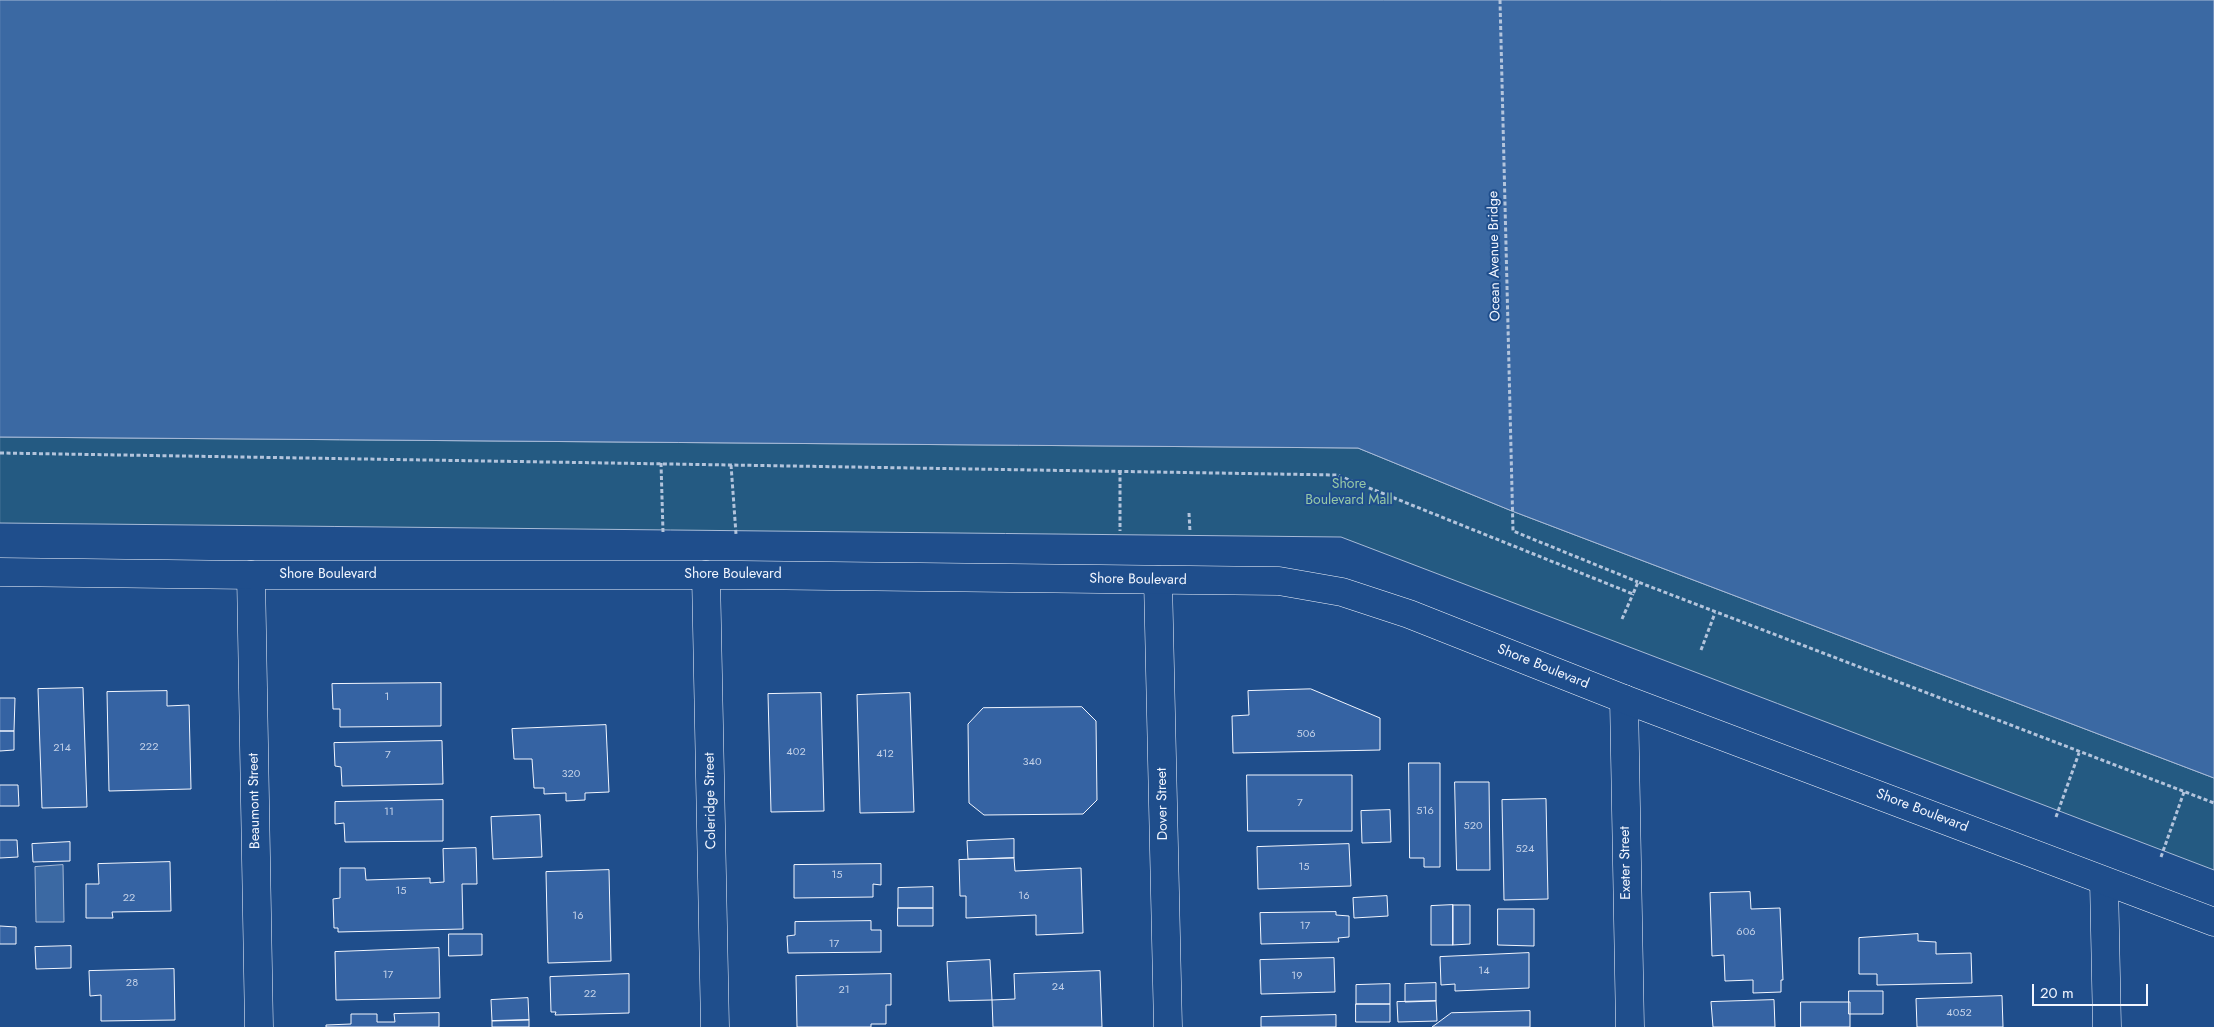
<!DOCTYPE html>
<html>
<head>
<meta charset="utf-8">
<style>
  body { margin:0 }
  #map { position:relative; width:2214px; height:1027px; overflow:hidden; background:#1f4e8c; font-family:Jost,sans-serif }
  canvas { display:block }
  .scale { position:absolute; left:2032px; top:984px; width:116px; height:22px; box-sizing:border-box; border:2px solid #f2f6ff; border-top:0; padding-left:6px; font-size:15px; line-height:18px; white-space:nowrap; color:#f2f6ff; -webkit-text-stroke:4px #1f4e8c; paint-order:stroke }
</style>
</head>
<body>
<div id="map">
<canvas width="2214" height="1027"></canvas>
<div class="scale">20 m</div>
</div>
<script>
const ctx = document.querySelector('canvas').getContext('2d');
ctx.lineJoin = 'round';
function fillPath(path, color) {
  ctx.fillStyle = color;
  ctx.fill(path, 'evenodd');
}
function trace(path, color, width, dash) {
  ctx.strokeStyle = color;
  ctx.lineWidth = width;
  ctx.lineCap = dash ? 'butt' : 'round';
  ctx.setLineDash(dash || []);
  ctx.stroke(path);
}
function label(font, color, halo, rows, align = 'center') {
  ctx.font = font + ' Jost,sans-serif';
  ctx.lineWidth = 4;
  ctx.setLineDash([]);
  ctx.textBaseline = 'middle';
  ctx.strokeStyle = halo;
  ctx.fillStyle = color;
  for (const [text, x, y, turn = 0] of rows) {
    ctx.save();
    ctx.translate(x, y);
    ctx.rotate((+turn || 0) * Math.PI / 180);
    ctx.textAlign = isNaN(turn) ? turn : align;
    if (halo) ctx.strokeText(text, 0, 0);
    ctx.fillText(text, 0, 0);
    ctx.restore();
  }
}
const green = new Path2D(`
  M 0,437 L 1358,448 L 1512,511 L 2214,778 L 2214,870 L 1341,537 L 0,523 Z`);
fillPath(green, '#245a82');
trace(green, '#a8bbd7', 1);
const water = new Path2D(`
  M 0,0 L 2214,0 L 2214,778 L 1512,511 L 1358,448 L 0,437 Z
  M 63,865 L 64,922 L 36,922 L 35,867 Z`);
fillPath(water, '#3b69a3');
trace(water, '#a8bbd7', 1);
const building = new Path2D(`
  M 441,683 L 441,726 L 340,727 L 340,709 L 333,709 L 332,684 Z
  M 83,688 L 87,807 L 42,808 L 38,689 Z
  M 1311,689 L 1380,718 L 1380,750 L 1233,753 L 1232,716 L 1249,715 L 1248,691 Z
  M 167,691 L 167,706 L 189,705 L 191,789 L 109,791 L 107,692 Z
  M 821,693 L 824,811 L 771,812 L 768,694 Z
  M 910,693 L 914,812 L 860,813 L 857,695 Z
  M 0,698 L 15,698 L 14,731 L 0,731 Z
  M 1082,707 L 1096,721 L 1097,800 L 1083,814 L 984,815 L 969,803 L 968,724 L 983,708 Z
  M 606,725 L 609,792 L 585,793 L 585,800 L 566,801 L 566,793 L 544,794 L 544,788 L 534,788 L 532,759 L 514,759 L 512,729 Z
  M 0,731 L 14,731 L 14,750 L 0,751 Z
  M 442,741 L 443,784 L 342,786 L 341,767 L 335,766 L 334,743 Z
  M 1409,763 L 1440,763 L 1440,867 L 1424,867 L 1424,858 L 1410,858 Z
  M 1247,775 L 1352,775 L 1352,831 L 1248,831 Z
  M 1455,782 L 1489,782 L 1490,870 L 1457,870 Z
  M 0,785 L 18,785 L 19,806 L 0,806 Z
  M 1546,799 L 1548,899 L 1504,900 L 1502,800 Z
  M 443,800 L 443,841 L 345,842 L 344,823 L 335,824 L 335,802 Z
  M 1390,810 L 1391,842 L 1362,843 L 1361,811 Z
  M 540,815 L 542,857 L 493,859 L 491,817 Z
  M 1014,839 L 1014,858 L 968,859 L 967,841 Z
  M 0,840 L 17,840 L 18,857 L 0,858 Z
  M 70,842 L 70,861 L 33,862 L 32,844 Z
  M 1349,844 L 1351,886 L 1258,889 L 1257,847 Z
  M 476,848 L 477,884 L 462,884 L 463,929 L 338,932 L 338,928 L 334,928 L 333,899 L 340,898 L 340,868 L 365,868 L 366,880 L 430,878 L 430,883 L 444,882 L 443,849 Z
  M 1014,858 L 1015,871 L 1081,868 L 1083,933 L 1036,935 L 1036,915 L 966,918 L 966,896 L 960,896 L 959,860 Z
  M 170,862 L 171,911 L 112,912 L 113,918 L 86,918 L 86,884 L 99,884 L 98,864 Z
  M 881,864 L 881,885 L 873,884 L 873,897 L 794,898 L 794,865 Z
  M 609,870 L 611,961 L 548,963 L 546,872 Z
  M 933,887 L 933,908 L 898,908 L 898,888 Z
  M 1750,892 L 1751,909 L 1780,908 L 1783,980 L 1781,980 L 1781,992 L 1753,993 L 1753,980 L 1725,981 L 1724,955 L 1712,956 L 1710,893 Z
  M 1387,896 L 1388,916 L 1354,918 L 1353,898 Z
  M 1453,905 L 1453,945 L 1431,945 L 1431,906 Z
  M 1453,905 L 1470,905 L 1470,944 L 1453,945 Z
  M 898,908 L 933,908 L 933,926 L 898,926 Z
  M 1498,909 L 1534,909 L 1534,946 L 1498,945 Z
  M 1336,912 L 1336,915 L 1349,916 L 1349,937 L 1338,938 L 1339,942 L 1261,944 L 1260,913 Z
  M 871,921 L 871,930 L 881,930 L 881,952 L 788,953 L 787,936 L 795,935 L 795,922 Z
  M 0,926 L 16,927 L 16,944 L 0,944 Z
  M 449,934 L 482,934 L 482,955 L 449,956 Z
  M 1918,934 L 1918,941 L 1936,942 L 1936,954 L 1971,953 L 1972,983 L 1877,985 L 1877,974 L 1859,974 L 1859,938 Z
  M 71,946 L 71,968 L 36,969 L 35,947 Z
  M 439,948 L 440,998 L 336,1000 L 335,952 Z
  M 1529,953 L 1529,988 L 1455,991 L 1455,984 L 1441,985 L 1440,957 Z
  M 1334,958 L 1335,992 L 1261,994 L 1260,960 Z
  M 990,960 L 992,1000 L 949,1001 L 947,962 Z
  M 174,969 L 175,1020 L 101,1021 L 101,995 L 90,996 L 89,971 Z
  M 1100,971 L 1102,1027 L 993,1027 L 992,1000 L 1015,999 L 1014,974 Z
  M 629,974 L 629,1013 L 555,1015 L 556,1012 L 551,1012 L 550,977 Z
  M 891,974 L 891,1005 L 886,1005 L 886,1024 L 871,1024 L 871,1027 L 797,1027 L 796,976 Z
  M 1436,983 L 1436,1001 L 1405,1002 L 1405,984 Z
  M 1390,984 L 1390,1004 L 1356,1004 L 1356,985 Z
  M 1849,991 L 1883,991 L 1883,1014 L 1849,1014 Z
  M 2002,996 L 2003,1027 L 1917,1027 L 1916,999 Z
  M 528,998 L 529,1020 L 492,1021 L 491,1000 Z
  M 1774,1000 L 1775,1027 L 1713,1027 L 1711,1002 Z
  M 1436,1001 L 1437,1021 L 1398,1022 L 1397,1002 Z
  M 1801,1002 L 1850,1002 L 1850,1027 L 1801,1027 Z
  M 1356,1004 L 1390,1004 L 1390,1022 L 1356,1022 Z
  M 1530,1011 L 1530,1027 L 1432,1027 L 1451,1013 Z
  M 439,1013 L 439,1027 L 326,1027 L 326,1025 L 351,1024 L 351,1014 L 377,1014 L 377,1022 L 395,1022 L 394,1014 Z
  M 1336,1015 L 1336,1027 L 1261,1027 L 1261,1017 Z
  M 529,1020 L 529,1027 L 492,1027 L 492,1021 Z`);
fillPath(building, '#3563a3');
trace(building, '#f2f6ff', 1);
const street = new Path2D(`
  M 251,575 L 259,1027
  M 706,575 L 715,1027
  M 1158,580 L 1168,1027
  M 1624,699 L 1630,1027
  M 2104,881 L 2107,1027`);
const secondary = new Path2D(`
  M 0,572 L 251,575 L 741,575 L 1279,581 L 1342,592 L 1409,614 L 1624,699 L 2214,922`);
trace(street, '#f2f6ff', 29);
trace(secondary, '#f2f6ff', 29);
trace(new Path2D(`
  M 1500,0 L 1513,531 L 1638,582
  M 0,453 L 1337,475 L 1633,594 L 1638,582 L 2214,803
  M 661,463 L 663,532
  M 731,465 L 736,534
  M 1120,471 L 1120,531
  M 1189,513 L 1190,532
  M 1622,619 L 1633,594
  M 1701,650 L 1715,613
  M 2056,817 L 2079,753
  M 2161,857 L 2184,792`), '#b3c4dc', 3, [4, 2.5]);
trace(street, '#1f4e8c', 28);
trace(secondary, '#1f4e8c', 28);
label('11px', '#c3d1e8', null, [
  ["1",387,697],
  ["506",1306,734],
  ["222",149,747],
  ["214",62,748],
  ["402",796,752],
  ["412",885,754],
  ["7",388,755],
  ["340",1032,762],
  ["320",571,774],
  ["7",1300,803],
  ["516",1425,811],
  ["11",389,812],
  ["520",1473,826],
  ["524",1525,849],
  ["15",1304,867],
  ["15",837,875],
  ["15",401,891],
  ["16",1024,896],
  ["22",129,898],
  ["16",578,916],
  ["17",1305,926],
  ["606",1746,932],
  ["17",834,944],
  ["14",1484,971],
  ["17",388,975],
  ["19",1297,976],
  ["28",132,983],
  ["24",1058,987],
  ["21",844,990],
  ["22",590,994],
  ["4052",1959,1013]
]);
label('14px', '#f2f6ff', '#1f4e8c', [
  ["Ocean Avenue Bridge",1495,256,-91],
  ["Shore Boulevard",328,575],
  ["Shore Boulevard",733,575],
  ["Shore Boulevard",1138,580,1],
  ["Shore Boulevard",1543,667,22],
  ["Beaumont Street",255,801,-91],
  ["Coleridge Street",711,801,-91],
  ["Dover Street",1163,804,-91],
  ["Shore Boulevard",1922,811,21],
  ["Exeter Street",1626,863,-91]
]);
label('14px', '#97c8a6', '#1f4e8c', [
  ["Shore",1349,485],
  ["Boulevard Mall",1349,501]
]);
</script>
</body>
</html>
